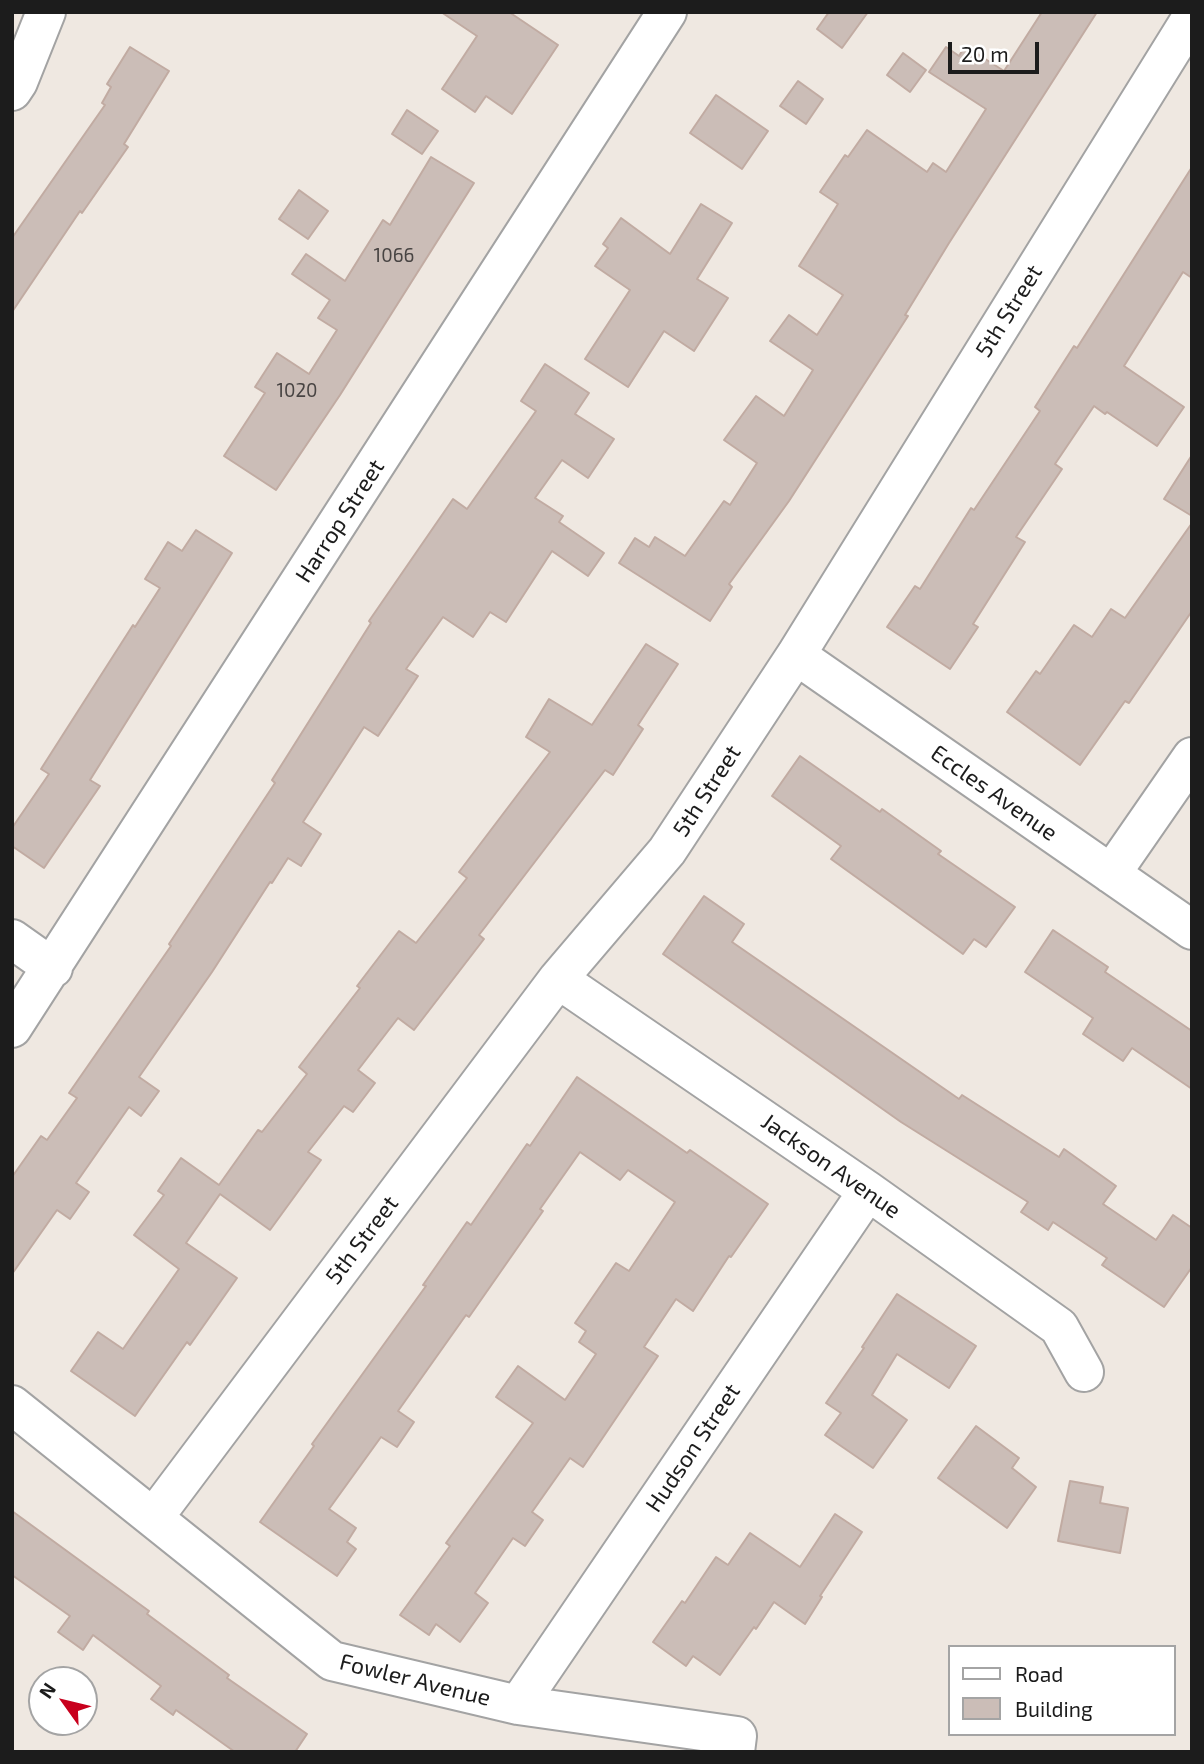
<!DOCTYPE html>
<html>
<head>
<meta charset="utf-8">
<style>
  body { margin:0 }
  #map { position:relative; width:1204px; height:1764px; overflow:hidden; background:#efe8e1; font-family:"Exo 2",sans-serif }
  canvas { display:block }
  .frame { position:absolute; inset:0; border:14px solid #1c1c1c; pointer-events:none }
  .legend { position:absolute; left:948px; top:1645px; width:228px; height:91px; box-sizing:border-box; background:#fff; border:2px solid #a4a4a4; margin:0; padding:9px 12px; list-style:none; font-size:21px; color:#1c1c1c }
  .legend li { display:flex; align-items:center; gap:14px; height:35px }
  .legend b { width:35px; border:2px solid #a4a4a4 }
  .north { position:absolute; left:28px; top:1666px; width:70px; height:70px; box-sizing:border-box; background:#fff; border:2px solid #a4a4a4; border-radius:50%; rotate:304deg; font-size:19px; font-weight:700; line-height:28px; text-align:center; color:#1c1c1c }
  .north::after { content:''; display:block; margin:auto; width:24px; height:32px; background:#c8001d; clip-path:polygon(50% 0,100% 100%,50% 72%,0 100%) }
  .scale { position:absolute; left:948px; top:42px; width:91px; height:32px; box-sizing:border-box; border:4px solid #1c1c1c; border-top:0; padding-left:9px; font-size:21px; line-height:24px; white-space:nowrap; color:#1c1c1c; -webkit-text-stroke:5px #fff; paint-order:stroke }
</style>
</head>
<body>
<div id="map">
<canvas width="1204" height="1764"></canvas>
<div class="frame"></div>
<ul class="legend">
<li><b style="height:9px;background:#fff"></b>Road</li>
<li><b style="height:19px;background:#cbbdb7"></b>Building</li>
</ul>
<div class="north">N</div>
<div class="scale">20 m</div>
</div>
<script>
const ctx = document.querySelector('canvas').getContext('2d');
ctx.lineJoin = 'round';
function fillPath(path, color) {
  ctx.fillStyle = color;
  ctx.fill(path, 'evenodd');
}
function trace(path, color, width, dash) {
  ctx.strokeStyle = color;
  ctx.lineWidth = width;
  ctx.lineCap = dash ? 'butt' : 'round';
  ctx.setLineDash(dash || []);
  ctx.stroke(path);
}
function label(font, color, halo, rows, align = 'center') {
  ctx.font = font + ' "Exo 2",sans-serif';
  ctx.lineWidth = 5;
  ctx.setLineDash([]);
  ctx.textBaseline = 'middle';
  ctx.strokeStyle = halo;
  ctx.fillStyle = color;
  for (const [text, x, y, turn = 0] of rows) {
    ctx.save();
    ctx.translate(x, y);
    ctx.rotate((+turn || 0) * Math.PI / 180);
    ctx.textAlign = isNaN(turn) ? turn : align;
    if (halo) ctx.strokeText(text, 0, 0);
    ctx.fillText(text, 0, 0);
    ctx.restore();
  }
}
const building = new Path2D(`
  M 441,12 L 509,12 L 558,45 L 512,114 L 486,96 L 475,112 L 442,89 L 477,36 Z
  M 829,12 L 868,12 L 842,48 L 817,29 Z
  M 1042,12 L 1097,12 L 949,243 L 905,315 L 908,316 L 789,501 L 729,584 L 732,587 L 710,621 L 619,563 L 635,538 L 649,547 L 655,537 L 685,556 L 724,501 L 730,505 L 757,463 L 724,440 L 756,396 L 784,416 L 813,370 L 770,341 L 789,315 L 817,335 L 843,295 L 799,266 L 838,204 L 820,192 L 845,155 L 848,157 L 867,130 L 927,172 L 933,163 L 946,172 L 986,109 L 929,72 L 946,47 L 959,56 L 965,46 L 1004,71 Z
  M 130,47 L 169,71 L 124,144 L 128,147 L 82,213 L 80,211 L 12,312 L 12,238 L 105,105 L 102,103 L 111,87 L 107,84 Z
  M 903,53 L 926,70 L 910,92 L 887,75 Z
  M 798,81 L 823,99 L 806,124 L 780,106 Z
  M 716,95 L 768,131 L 742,169 L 690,133 Z
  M 407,110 L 438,131 L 422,154 L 392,134 Z
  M 431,157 L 474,183 L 340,395 L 276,490 L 224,456 L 265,393 L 255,387 L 277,353 L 309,374 L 337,330 L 318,318 L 330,300 L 292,274 L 306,254 L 345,281 L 383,220 L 390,225 Z
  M 1192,167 L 1192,278 L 1183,272 L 1124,366 L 1184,407 L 1157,446 L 1107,412 L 1105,414 L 1094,406 L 1055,464 L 1062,469 L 1016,537 L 1025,542 L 973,624 L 978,627 L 950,669 L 887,627 L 915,586 L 920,589 L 971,508 L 974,510 L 1040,411 L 1035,407 L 1074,346 L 1077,348 Z
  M 299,190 L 328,211 L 308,239 L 279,219 Z
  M 701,204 L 732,223 L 697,279 L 728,298 L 694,351 L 664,331 L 628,387 L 585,359 L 630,290 L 595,266 L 608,248 L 603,244 L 621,218 L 670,254 Z
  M 545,364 L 589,393 L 575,414 L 614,439 L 588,478 L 562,460 L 535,498 L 563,516 L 559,522 L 604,553 L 588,576 L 552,551 L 506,622 L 490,612 L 473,637 L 443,617 L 406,669 L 418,676 L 378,736 L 364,727 L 303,822 L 321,834 L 301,866 L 288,858 L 272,883 L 270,882 L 212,972 L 139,1077 L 159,1091 L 141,1116 L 129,1107 L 76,1183 L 89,1192 L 70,1219 L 57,1210 L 12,1274 L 12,1177 L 41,1136 L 47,1140 L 77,1098 L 69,1093 L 171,946 L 169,944 L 275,783 L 272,780 L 371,623 L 369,621 L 453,499 L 467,509 L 536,411 L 521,401 Z
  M 1192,455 L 1192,516 L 1164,499 Z
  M 1192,523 L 1192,611 L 1129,703 L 1125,701 L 1080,765 L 1007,712 L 1036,671 L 1040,674 L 1074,625 L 1092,637 L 1111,609 L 1125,618 Z
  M 196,530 L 232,553 L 90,780 L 100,786 L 44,868 L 12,846 L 12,828 L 49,774 L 41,769 L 133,625 L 135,627 L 160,588 L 145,579 L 168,542 L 182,551 Z
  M 646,644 L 678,664 L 638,725 L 643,729 L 613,775 L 605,770 L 479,935 L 484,939 L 414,1030 L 398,1018 L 358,1070 L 375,1083 L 353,1112 L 344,1106 L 308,1152 L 321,1160 L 270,1230 L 220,1194 L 186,1243 L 237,1278 L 190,1345 L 187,1342 L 135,1416 L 71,1371 L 98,1332 L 123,1349 L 179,1269 L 134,1235 L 164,1195 L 158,1191 L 181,1158 L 219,1185 L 258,1130 L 262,1132 L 307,1074 L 299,1067 L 360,988 L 357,986 L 399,931 L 416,943 L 467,878 L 459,872 L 550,752 L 526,737 L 549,699 L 592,725 Z
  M 800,756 L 880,812 L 882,809 L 941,851 L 938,854 L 1015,907 L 986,947 L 974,939 L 963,954 L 831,859 L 841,846 L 772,796 Z
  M 704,896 L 744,924 L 732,942 L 959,1099 L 962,1095 L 1059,1157 L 1064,1149 L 1116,1186 L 1103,1204 L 1156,1240 L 1173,1215 L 1192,1228 L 1192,1267 L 1164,1307 L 1102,1265 L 1107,1258 L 1053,1222 L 1048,1230 L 1021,1212 L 1028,1202 L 901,1122 L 663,954 Z
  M 1053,930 L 1108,967 L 1105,972 L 1192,1031 L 1192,1089 L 1132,1048 L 1123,1061 L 1083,1034 L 1093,1018 L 1025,972 Z
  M 577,1077 L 687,1153 L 690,1150 L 768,1204 L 731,1257 L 729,1256 L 693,1311 L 676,1299 L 644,1347 L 658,1356 L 583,1467 L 570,1458 L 532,1512 L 543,1520 L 525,1546 L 513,1538 L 475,1593 L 488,1603 L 460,1642 L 436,1624 L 429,1635 L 400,1615 L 450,1546 L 446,1543 L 533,1423 L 496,1397 L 518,1366 L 565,1400 L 596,1354 L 579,1342 L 586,1331 L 575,1323 L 616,1263 L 629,1271 L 675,1202 L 628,1170 L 620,1180 L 580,1152 L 540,1209 L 543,1211 L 469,1317 L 466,1315 L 398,1411 L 414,1422 L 397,1447 L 381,1437 L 329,1509 L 356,1528 L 347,1542 L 356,1549 L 337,1576 L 260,1522 L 314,1446 L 312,1444 L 426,1286 L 423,1285 L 467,1222 L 471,1225 L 527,1144 L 530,1146 Z
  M 897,1294 L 976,1346 L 949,1388 L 897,1354 L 872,1395 L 907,1420 L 873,1468 L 825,1435 L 841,1413 L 826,1403 L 864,1348 L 862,1347 Z
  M 976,1426 L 1019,1458 L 1012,1468 L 1036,1487 L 1007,1528 L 938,1478 Z
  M 1070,1481 L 1103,1487 L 1100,1503 L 1128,1508 L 1120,1553 L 1058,1541 Z
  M 12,1511 L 149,1611 L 147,1614 L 229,1675 L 227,1678 L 307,1734 L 295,1752 L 235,1752 L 176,1710 L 173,1715 L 151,1699 L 161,1686 L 93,1635 L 83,1650 L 58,1632 L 70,1616 L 12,1575 Z
  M 835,1514 L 862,1532 L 820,1596 L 822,1597 L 805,1624 L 774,1602 L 756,1629 L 754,1627 L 720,1675 L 693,1656 L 686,1666 L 653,1642 L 682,1601 L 685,1603 L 716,1557 L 728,1565 L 750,1533 L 800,1567 Z`);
fillPath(building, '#cbbdb7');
trace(building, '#c1aba2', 2);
const minor = new Path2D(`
  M 12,91 L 18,82 L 46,12
  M 796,655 L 1192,930
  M 1111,874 L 1192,757
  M 12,939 L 53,968
  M 558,979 L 868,1191 L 1059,1327 L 1084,1372
  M 12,1028 L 667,12
  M 12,1405 L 332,1661 L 518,1705 L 737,1736 L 735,1752
  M 154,1517 L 558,979 L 667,851 L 796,655 L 1192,17
  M 518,1705 L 868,1191`);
trace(minor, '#a3a3a3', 42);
trace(minor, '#fff', 38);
label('19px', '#484443', null, [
  ["1066",394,256],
  ["1020",297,391]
]);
label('23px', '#1c1c1c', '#fff', [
  ["5th Street",1009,311,-58],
  ["Harrop Street",340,521,-57],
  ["5th Street",707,791,-57],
  ["Eccles Avenue",994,793,35],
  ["Jackson Avenue",831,1166,35],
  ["5th Street",362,1240,-53],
  ["Hudson Street",693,1448,-56],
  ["Fowler Avenue",415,1680,14]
]);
</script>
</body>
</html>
